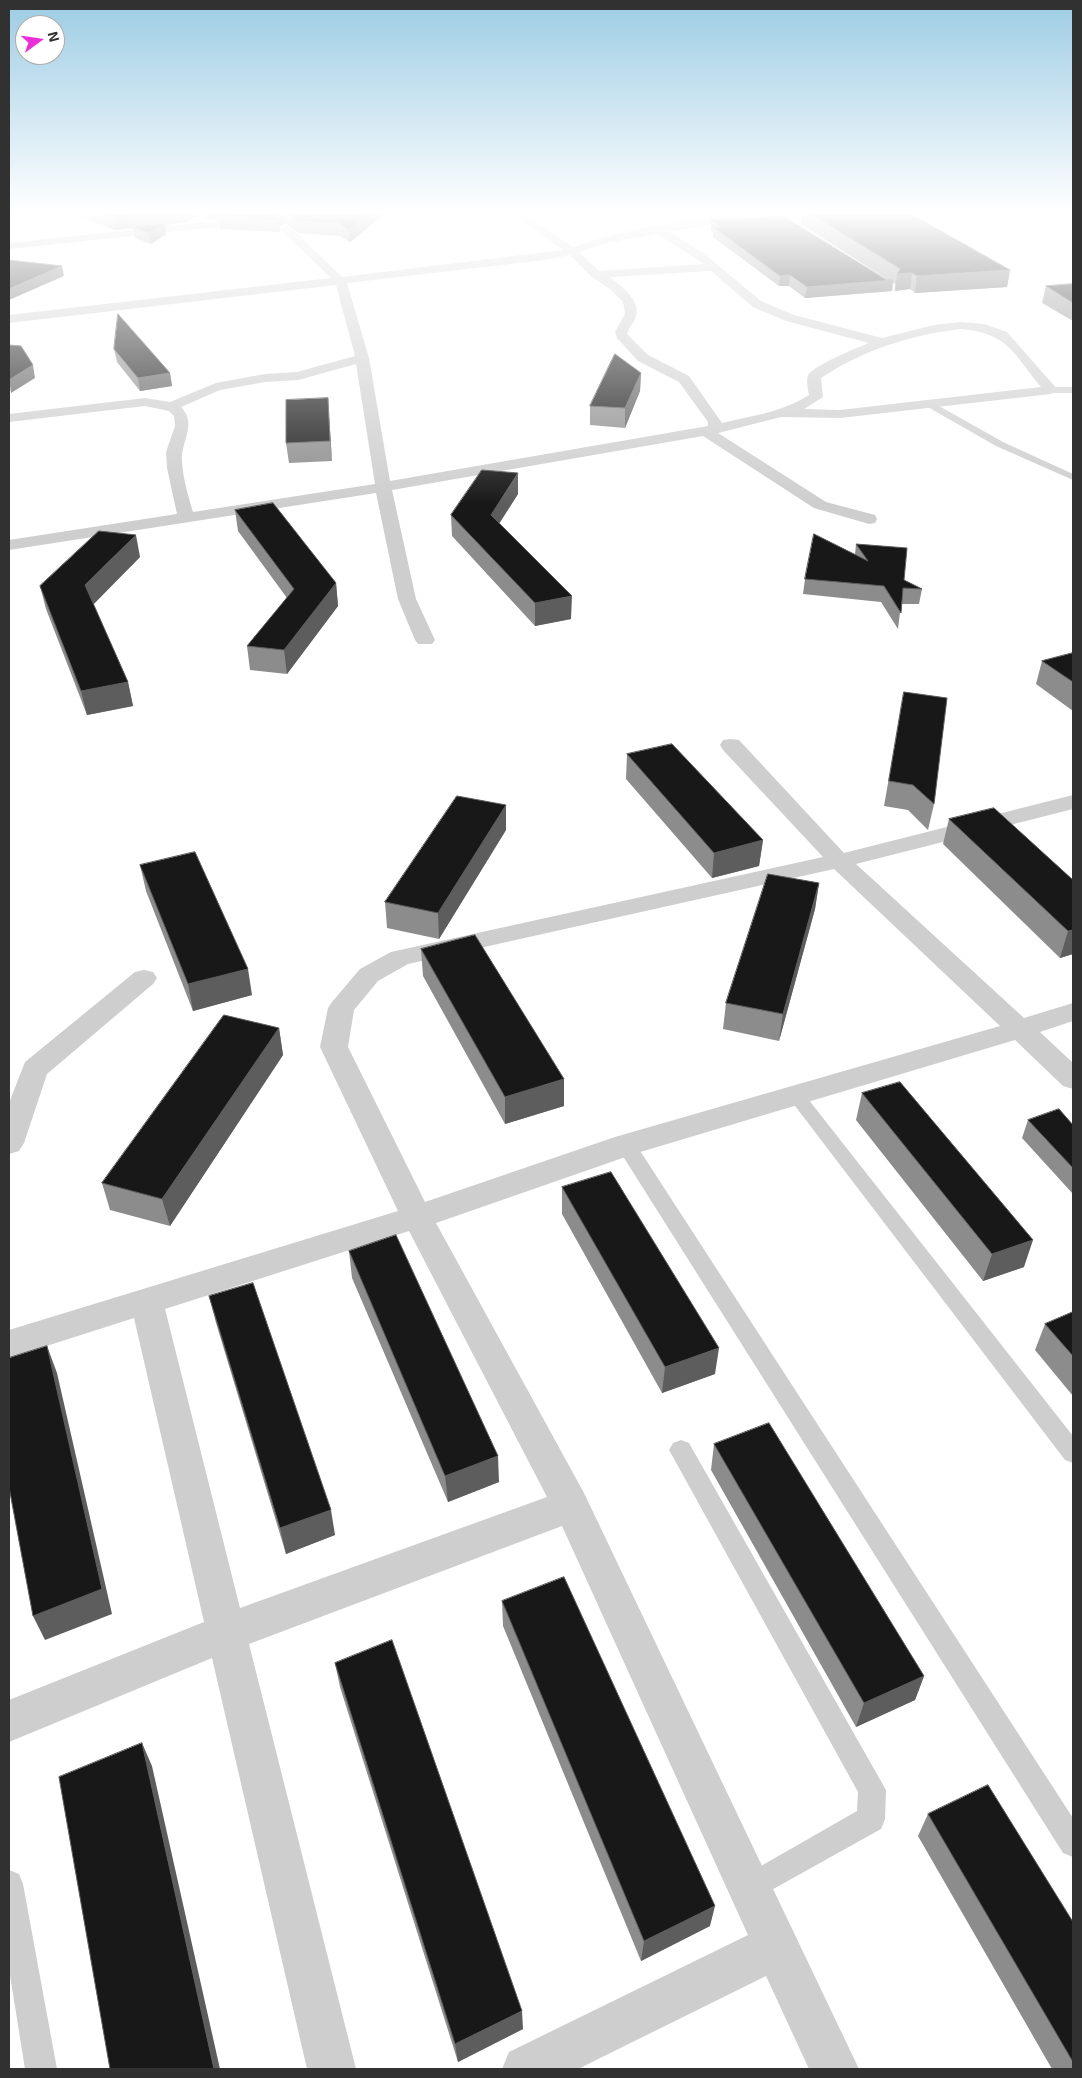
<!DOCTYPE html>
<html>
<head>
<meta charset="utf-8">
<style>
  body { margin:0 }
  #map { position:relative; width:1082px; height:2078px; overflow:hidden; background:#fff; font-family:"Exo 2",sans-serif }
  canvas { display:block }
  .frame { position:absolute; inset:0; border:10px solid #313131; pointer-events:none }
  .north { position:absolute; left:15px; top:15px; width:50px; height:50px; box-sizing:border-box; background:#fff; border:1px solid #adadad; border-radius:50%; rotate:76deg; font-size:14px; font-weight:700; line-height:20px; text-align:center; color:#313131 }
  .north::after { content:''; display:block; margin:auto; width:18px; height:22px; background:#ee2cd9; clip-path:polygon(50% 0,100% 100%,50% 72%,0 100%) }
</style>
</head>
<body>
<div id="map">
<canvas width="1082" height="2078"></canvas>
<div class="frame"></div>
<div class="north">N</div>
</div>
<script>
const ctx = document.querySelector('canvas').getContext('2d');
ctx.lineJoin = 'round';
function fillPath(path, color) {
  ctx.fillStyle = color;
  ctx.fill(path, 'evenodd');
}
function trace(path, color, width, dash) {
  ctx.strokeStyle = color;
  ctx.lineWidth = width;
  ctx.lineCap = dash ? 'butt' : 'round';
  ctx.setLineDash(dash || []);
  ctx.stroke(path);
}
fillPath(new Path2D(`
  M 813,214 L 845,214 L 783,220 L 780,218 Z
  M 1073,387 L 1073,393 L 1051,393 L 1047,390 L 1051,387 Z
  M 926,402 L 932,402 L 1003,442 L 1073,474 L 1073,480 L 996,446 L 926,406 Z
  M 795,1088 L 801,1090 L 1073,1436 L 1073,1463 L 1065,1460 L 789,1098 L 786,1094 L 789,1090 Z
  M 626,1138 L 633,1140 L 1073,1818 L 1073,1857 L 1063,1853 L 619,1150 L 617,1145 L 619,1140 Z
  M 681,1440 L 689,1443 L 886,1790 L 885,1819 L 881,1829 L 750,1902 L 740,1898 L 736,1888 L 740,1878 L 857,1811 L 858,1792 L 673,1457 L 669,1450 L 673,1443 Z
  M 9,1870 L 19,1874 L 23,1884 L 57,2069 L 25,2069 L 9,1969 Z`), '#cecece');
fillPath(new Path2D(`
  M 512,214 L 524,214 L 573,247 C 632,227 711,214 773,214 L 768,217 L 669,231 L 707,256 L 761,301 L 794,315 L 882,338 L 934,325 L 961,322 L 984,324 L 1007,332 L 1058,390 L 1051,394 L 840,418 L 781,417 L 718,433 L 826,502 L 875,515 L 877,519 L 875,523 L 869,524 L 814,508 L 703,436 L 392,490 L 416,599 L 435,640 L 432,644 L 418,644 L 415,640 L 398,599 L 376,493 L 9,550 L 9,540 L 177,514 L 167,468 L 166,452 L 175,426 L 174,416 L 169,411 L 145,406 L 9,422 L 9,414 L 145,398 L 170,402 L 216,383 L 265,374 L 297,372 L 355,356 L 336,285 L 9,323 L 9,315 L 331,278 L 281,230 L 280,228 L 285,225 L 289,226 L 342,277 L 563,250 ZM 657,234 L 704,264 L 599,271 L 579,252 L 606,243 ZM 570,255 L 592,277 L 610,289 L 623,302 L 625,314 L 615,332 L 617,338 L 638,361 L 679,382 L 708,422 L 708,426 L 390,481 L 369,358 L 347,283 L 545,260 ZM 711,271 L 753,307 L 786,321 L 869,343 C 856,348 815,365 808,375 C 806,380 808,390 809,395 C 783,412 751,416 722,423 L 689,376 L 648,355 L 627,334 C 629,327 634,323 636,316 C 641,300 621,286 610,277 ZM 961,329 C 1008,333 1013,353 1041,387 L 840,410 L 804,409 L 823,397 L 821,378 C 863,350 910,335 961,329 ZM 356,364 L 375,484 L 193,512 C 188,495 183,479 182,462 C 180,442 198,424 181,407 L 220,390 L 265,382 L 298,380 Z
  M 731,739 L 739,740 L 844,853 L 1073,795 L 1073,809 L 856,864 L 1024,1018 L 1073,1003 L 1073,1021 L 1040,1032 L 1073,1063 L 1073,1089 L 1063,1086 L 1015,1040 L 637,1153 L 436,1223 L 584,1493 L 859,2069 L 809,2069 L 766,1976 L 578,2069 L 502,2069 L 509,2052 L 748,1935 L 562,1526 L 249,1644 L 356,2069 L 307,2069 L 212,1658 L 9,1742 L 9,1700 L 204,1622 L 134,1318 L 9,1358 L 9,1330 L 398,1211 L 320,1047 L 328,1008 L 332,1002 L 360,969 L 391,952 L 823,857 L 723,750 L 720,745 L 723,740 ZM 834,869 L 1000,1026 L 615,1137 L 425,1202 L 348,1047 L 354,1010 L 378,981 L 408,964 ZM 409,1231 L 547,1497 L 240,1608 L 165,1309 Z
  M 144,970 L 153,972 L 157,978 L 153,984 L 47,1074 L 24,1143 L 19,1151 L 9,1154 L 9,1103 L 25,1062 L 135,972 Z`), '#cecece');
fillPath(new Path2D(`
  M 282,214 L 316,214 L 311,217 L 9,249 L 9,243 Z`), '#bbb');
fillPath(new Path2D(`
  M 74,214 L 200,214 L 186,222 L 165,225 L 166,234 L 151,244 L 135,238 L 133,228 L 115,230 Z
  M 201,214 L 384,214 L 350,242 L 340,236 L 299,233 L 285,223 L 280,226 L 280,232 L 220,229 L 219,219 L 208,220 Z
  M 802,214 L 911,214 L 1010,270 L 1007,287 L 915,293 L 910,289 L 895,291 L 895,284 L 893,283 L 892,291 L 805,298 L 789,286 L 779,286 L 713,237 L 713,232 L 711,230 L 711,220 L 888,280 L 801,224 Z
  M 1073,284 L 1073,321 L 1042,303 L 1046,286 Z
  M 114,349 L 170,373 L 172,386 L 140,391 L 117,362 Z
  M 641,373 L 640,391 L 625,428 L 590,425 L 590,406 Z
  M 328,398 L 332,461 L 289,463 L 286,443 Z
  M 518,494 L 499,524 L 571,619 L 535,626 L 452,536 L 451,515 Z
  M 235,510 L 336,583 L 338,606 L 287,674 L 250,670 L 247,646 L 287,598 L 238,531 Z
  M 856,544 L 904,580 L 922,589 L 919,604 L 901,604 L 898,629 L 881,602 L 803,594 L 805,579 L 855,555 Z
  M 140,557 L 93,604 L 128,682 L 133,706 L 87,715 L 46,609 L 40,586 Z
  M 1073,653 L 1073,711 L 1036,684 L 1042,661 Z
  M 904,692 L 934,804 L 928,830 L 908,810 L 884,806 Z
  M 627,754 L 763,840 L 759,866 L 712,878 L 626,779 Z
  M 506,805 L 506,830 L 439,939 L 387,928 L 385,902 Z
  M 949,819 L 1073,880 L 1073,954 L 1060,958 L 943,844 Z
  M 140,865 L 252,995 L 193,1011 L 146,891 Z
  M 819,883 L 815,909 L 779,1041 L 723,1029 L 726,1003 Z
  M 421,949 L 564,1106 L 505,1124 L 423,976 Z
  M 279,1028 L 283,1055 L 170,1226 L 110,1210 L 102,1183 Z
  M 862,1093 L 1024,1267 L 983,1281 L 856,1120 Z
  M 1028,1120 L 1073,1125 L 1073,1194 L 1022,1138 Z
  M 562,1187 L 715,1374 L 662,1393 L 562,1214 Z
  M 349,1251 L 499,1482 L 448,1502 L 352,1278 Z
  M 209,1296 L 335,1535 L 286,1554 L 216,1323 Z
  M 1073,1312 L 1073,1396 L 1035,1350 L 1045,1324 Z
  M 714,1444 L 924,1676 L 915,1700 L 856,1727 L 711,1470 Z
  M 502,1601 L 710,1926 L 641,1961 L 503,1626 Z
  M 335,1663 L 523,2029 L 458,2062 L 340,1687 Z
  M 928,1814 L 1073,1922 L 1073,2069 L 1052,2069 L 918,1836 Z`), '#8c8c8c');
fillPath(new Path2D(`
  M 148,214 L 200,214 L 186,222 L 165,225 L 166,234 L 151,244 L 149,233 L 133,227 L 133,228 L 115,230 L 113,218 Z
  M 207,214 L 264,214 L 219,216 L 219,219 L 208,220 Z
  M 279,214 L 284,214 L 285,223 L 280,226 L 279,220 L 277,215 Z
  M 369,214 L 384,214 L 350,242 L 349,230 Z
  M 62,266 L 64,276 L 9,300 L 9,289 Z
  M 1010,270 L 1007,287 L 915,293 L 917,276 Z
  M 912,273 L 910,289 L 895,291 L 897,274 Z
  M 790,275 L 789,286 L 779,286 L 780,276 Z
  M 893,280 L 892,291 L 805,298 L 807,287 Z
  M 33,365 L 35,378 L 11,393 L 9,380 Z
  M 170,373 L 172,386 L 140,391 L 138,378 Z
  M 641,373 L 640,391 L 625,428 L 625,408 Z
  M 328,398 L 329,417 L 332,461 L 330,441 Z
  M 518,473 L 518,494 L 491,536 L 491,515 Z
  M 136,535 L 140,557 L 90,608 L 85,585 Z
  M 336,583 L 338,606 L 287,674 L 284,650 Z
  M 572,596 L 571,619 L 535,626 L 535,603 Z
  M 128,682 L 133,706 L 87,715 L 81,691 Z
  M 506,805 L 506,830 L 439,939 L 438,913 Z
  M 763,840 L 759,866 L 712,878 L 714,853 Z
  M 819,883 L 815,909 L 779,1041 L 783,1014 Z
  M 1073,930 L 1073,954 L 1060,958 L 1068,931 Z
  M 248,969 L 252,995 L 193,1011 L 188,984 Z
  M 279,1028 L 283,1055 L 170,1226 L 162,1199 Z
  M 564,1079 L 564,1106 L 505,1124 L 505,1097 Z
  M 1033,1240 L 1024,1267 L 983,1281 L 992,1254 Z
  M 47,1346 L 57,1373 L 112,1614 L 45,1640 L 33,1616 Z
  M 719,1348 L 715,1374 L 662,1393 L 665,1367 Z
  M 498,1456 L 499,1482 L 448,1502 L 445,1476 Z
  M 331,1510 L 335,1535 L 286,1554 L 280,1528 Z
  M 924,1676 L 915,1700 L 856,1727 L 864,1703 Z
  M 142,1743 L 152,1766 L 220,2069 L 214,2069 Z
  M 715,1906 L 710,1926 L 641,1961 L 644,1941 Z
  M 522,2011 L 523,2029 L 458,2062 L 455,2044 Z`), '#5d5d5d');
const building = new Path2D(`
  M 103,214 L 148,214 L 113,218 Z
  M 241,214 L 279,214 L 277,215 L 279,220 L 219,216 Z
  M 288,214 L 369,214 L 349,230 L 339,223 L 298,221 Z
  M 811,214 L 911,214 L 1010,270 L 917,276 L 912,273 L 897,274 L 900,269 Z
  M 783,216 L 887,280 L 893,280 L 807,287 L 790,275 L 780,276 L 713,227 L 721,227 L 711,220 Z
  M 165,224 L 149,233 L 133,227 Z
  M 9,260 L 62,266 L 9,289 Z
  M 1073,284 L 1073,303 L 1046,286 Z
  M 118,314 L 170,373 L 138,378 L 114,349 Z
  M 9,345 L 21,346 L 33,365 L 9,380 Z
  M 615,354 L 641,373 L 625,408 L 590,406 Z
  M 328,398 L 330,441 L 286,443 L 286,400 Z
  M 482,470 L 518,473 L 491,515 L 572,596 L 535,603 L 451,515 Z
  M 273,503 L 336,583 L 284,650 L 247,646 L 294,589 L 235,510 Z
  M 99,531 L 136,535 L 85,585 L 128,682 L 81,691 L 40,586 Z
  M 814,534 L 868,561 L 856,544 L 907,548 L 904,580 L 922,589 L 903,588 L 901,613 L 884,586 L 805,579 Z
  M 1073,653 L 1073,682 L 1042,661 Z
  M 904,692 L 947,698 L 934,804 L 913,785 L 889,781 Z
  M 672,744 L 763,840 L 714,853 L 627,754 Z
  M 457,796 L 506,805 L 438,913 L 385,902 Z
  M 994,808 L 1073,880 L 1073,930 L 1068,931 L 949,819 Z
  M 195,852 L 248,969 L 188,984 L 140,865 Z
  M 768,874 L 819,883 L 783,1014 L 726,1003 Z
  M 475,935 L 564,1079 L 505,1097 L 421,949 Z
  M 224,1015 L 279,1028 L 162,1199 L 102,1183 Z
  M 900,1082 L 1033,1240 L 992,1254 L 862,1093 Z
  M 1059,1109 L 1073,1125 L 1073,1168 L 1028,1120 Z
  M 611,1172 L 719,1348 L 665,1367 L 562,1187 Z
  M 396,1235 L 498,1456 L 445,1476 L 349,1251 Z
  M 253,1283 L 331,1510 L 280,1528 L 209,1296 Z
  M 1073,1312 L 1073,1356 L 1045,1324 Z
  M 47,1346 L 102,1589 L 33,1616 L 9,1487 L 9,1358 Z
  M 769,1423 L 924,1676 L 864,1703 L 714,1444 Z
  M 564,1577 L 715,1906 L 644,1941 L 502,1601 Z
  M 392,1640 L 522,2011 L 455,2044 L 335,1663 Z
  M 142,1743 L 214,2069 L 110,2069 L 59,1777 Z
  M 988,1785 L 1073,1922 L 1073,2062 L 928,1814 Z`);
fillPath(building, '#181818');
trace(building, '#5d5d5d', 1);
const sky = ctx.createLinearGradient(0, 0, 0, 505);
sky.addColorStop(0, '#9ccce4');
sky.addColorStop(0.42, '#fff');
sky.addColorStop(1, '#ffffff00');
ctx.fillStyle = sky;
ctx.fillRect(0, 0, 1082, 505);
</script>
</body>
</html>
